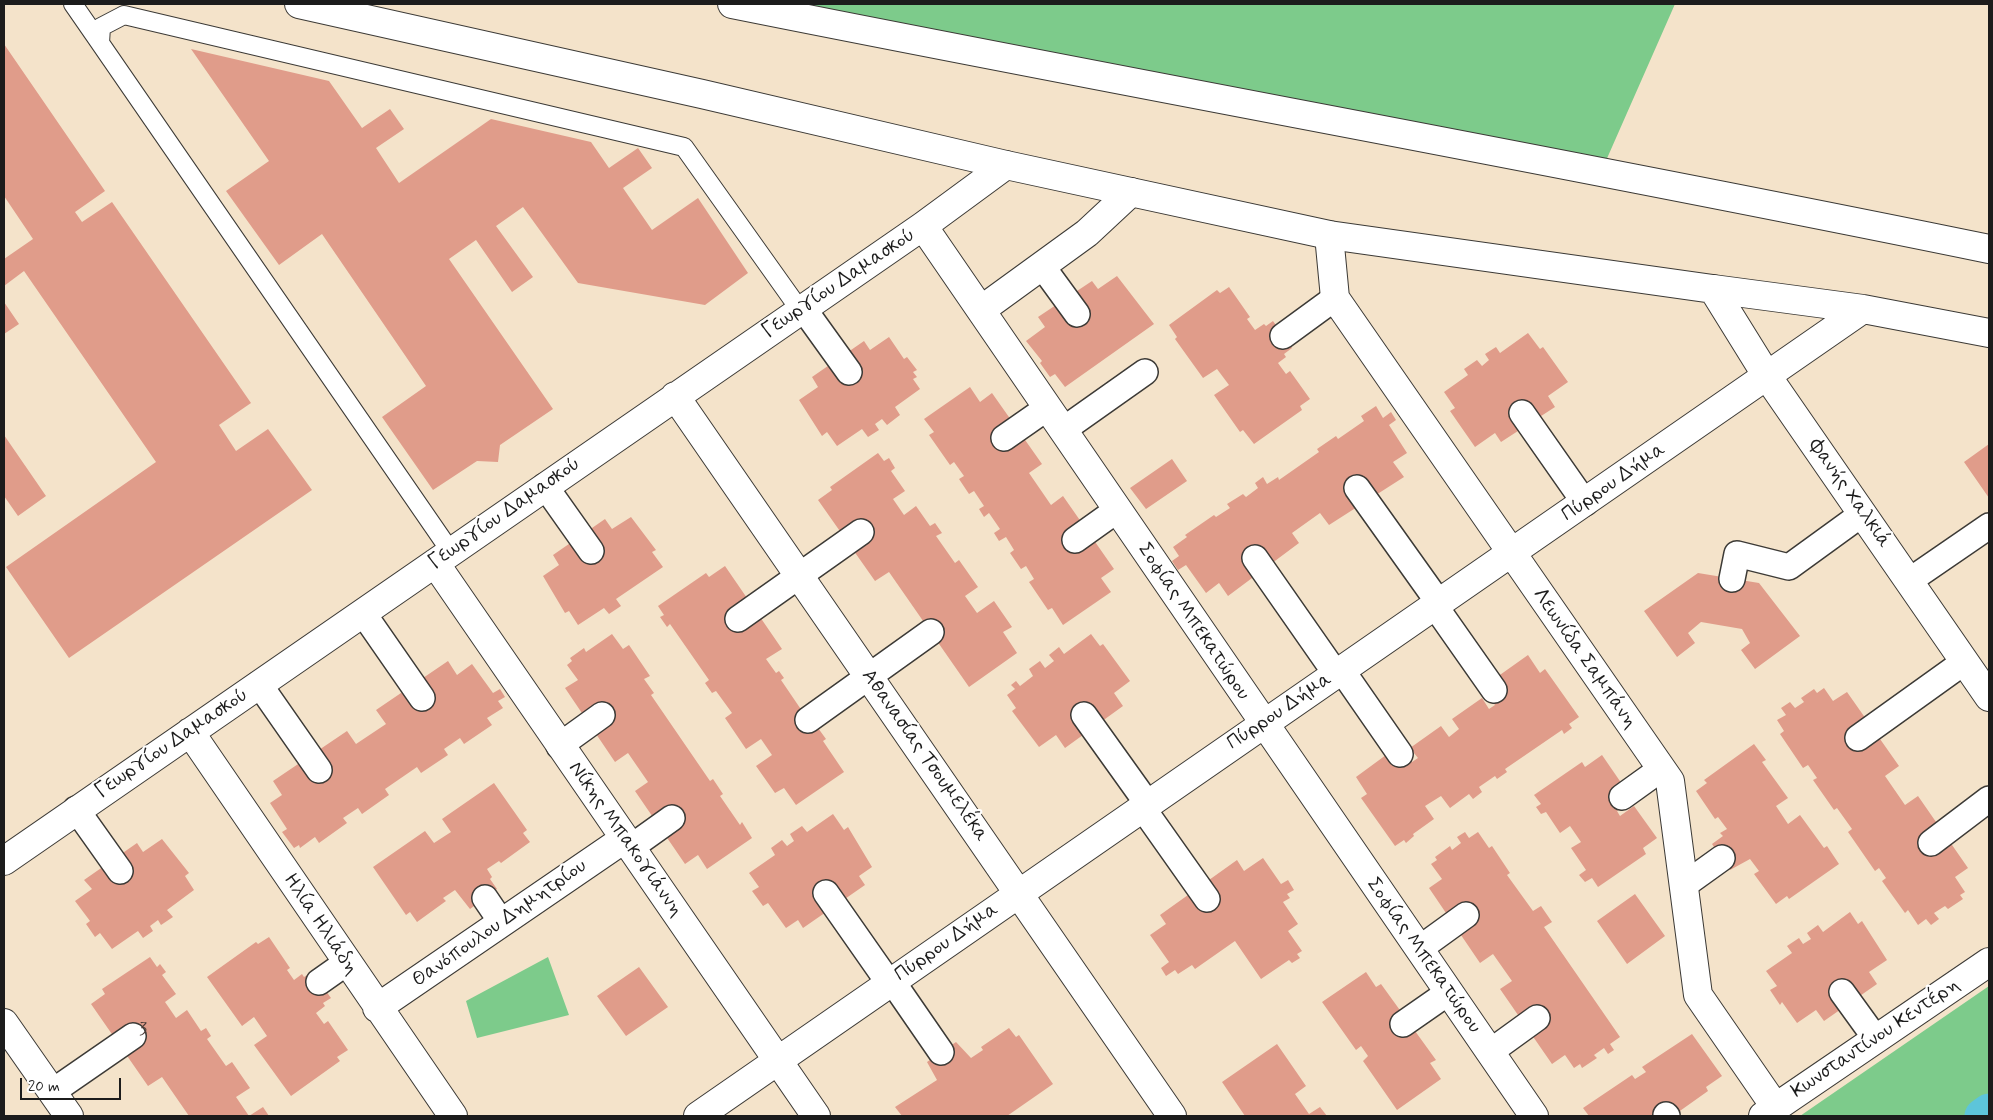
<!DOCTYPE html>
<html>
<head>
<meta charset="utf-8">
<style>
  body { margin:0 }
  #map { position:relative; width:1993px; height:1120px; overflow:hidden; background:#f4e3ca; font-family:Mynerve,sans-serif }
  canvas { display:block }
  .frame { position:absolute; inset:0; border:5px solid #1c1c1c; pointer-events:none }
  .scale { position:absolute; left:20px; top:1078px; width:101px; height:22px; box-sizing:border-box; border:2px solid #1c1c1c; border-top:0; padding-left:6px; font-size:15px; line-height:18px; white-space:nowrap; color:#1c1c1c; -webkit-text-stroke:4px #fff; paint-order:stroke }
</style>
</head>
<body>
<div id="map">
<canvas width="1993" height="1120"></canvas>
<div class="frame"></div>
<div class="scale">20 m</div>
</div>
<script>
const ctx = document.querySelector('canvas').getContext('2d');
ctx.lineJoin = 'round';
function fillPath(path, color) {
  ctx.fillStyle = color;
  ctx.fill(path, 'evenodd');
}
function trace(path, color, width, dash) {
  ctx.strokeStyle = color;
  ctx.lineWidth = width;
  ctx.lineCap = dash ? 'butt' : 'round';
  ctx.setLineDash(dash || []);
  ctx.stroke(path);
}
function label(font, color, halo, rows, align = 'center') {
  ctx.font = font + ' Mynerve,sans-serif';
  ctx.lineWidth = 4.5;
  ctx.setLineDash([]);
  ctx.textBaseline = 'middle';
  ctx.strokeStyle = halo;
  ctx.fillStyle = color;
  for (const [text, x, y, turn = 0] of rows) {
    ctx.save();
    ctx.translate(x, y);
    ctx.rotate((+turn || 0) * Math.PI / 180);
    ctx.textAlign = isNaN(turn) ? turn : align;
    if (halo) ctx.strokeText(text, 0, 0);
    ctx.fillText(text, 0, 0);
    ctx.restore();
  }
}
fillPath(new Path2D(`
  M 735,4 L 1675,4 L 1601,172 Z
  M 548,957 L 569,1015 L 477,1038 L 466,1001 Z
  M 1989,986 L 1989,1116 L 1800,1116 Z`), '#7dcb8b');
trace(new Path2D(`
  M 1982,1116 L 1989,1111`), '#5dc5da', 35);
fillPath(new Path2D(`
  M 4,44 L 105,191 L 75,212 L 82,222 L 112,202 L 251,403 L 219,425 L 236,451 L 268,429 L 312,490 L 69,658 L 6,567 L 156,462 L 24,271 L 4,286 L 4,259 L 33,239 L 4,196 Z
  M 191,49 L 329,81 L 362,128 L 390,109 L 404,129 L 376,148 L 399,183 L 491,119 L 591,142 L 609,168 L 638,148 L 652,168 L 623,188 L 652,230 L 698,198 L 748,273 L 705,305 L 578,283 L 523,207 L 496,226 L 533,277 L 512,292 L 476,240 L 449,259 L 553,409 L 500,445 L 498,462 L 477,461 L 433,490 L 382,417 L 426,386 L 322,234 L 279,265 L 226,191 L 269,161 Z
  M 1117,276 L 1154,324 L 1065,387 L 1055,374 L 1050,377 L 1040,363 L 1042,361 L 1026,341 L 1045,327 L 1038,317 L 1092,281 L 1098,289 Z
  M 1229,287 L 1250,317 L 1247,319 L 1255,330 L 1264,324 L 1266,326 L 1273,321 L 1292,348 L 1284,354 L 1286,357 L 1278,363 L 1286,374 L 1290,371 L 1310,399 L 1300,406 L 1302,410 L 1254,444 L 1243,430 L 1240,432 L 1214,395 L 1229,385 L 1217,369 L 1203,378 L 1175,339 L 1177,337 L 1169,325 L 1217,290 L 1220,293 Z
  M 4,302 L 19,324 L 4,334 Z
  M 1528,333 L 1540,349 L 1543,347 L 1568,382 L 1548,396 L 1555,407 L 1501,442 L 1495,433 L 1475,447 L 1450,411 L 1455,408 L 1444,392 L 1468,375 L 1464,369 L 1477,360 L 1482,366 L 1489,360 L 1485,354 L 1496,347 L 1500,353 Z
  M 889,337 L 904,359 L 907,357 L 917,370 L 913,372 L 917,377 L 913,379 L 920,389 L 895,407 L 900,415 L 887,425 L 882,419 L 875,424 L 879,430 L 868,437 L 862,429 L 837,446 L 827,432 L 822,436 L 799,400 L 818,387 L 812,377 L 864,341 L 870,350 Z
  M 970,387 L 980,402 L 992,393 L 1042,464 L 1029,473 L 1051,505 L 1063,496 L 1114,569 L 1101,578 L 1111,592 L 1063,625 L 1052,608 L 1048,610 L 1029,582 L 1034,579 L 1026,566 L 1021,569 L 1010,553 L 1014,550 L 1006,537 L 999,541 L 994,533 L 1000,529 L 989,513 L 984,517 L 979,509 L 984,506 L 974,491 L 969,494 L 959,479 L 964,476 L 954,462 L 950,465 L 929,435 L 934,432 L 924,419 Z
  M 1376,406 L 1383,418 L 1391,412 L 1396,420 L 1389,425 L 1407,453 L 1393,462 L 1404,477 L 1329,525 L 1320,513 L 1292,533 L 1299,543 L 1228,596 L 1219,583 L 1206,593 L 1186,565 L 1178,570 L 1172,561 L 1179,556 L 1173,547 L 1187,537 L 1185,535 L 1214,515 L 1216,517 L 1230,508 L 1227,504 L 1243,494 L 1246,497 L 1258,488 L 1255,483 L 1263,477 L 1267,484 L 1278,477 L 1279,480 L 1319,452 L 1317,449 L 1336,436 L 1338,439 L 1364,421 L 1361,416 Z
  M 4,435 L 46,496 L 18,516 L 4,496 Z
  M 1989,444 L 1989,498 L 1964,462 Z
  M 878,453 L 884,461 L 889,458 L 895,468 L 891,471 L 905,491 L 893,499 L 904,515 L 916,506 L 930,526 L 935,523 L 942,533 L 936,536 L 955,563 L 959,560 L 978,587 L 965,596 L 977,613 L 994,601 L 1012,627 L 1003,632 L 1017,653 L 969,687 L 889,572 L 875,581 L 818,500 L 832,490 L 830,487 Z
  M 1172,459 L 1187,481 L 1146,509 L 1130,488 Z
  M 631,517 L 656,550 L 652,552 L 663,567 L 616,599 L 621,606 L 609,614 L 604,608 L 578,625 L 569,611 L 565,613 L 543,576 L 559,565 L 553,555 L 605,519 L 612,529 Z
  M 725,566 L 782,649 L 766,659 L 776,673 L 779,671 L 784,678 L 781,680 L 815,730 L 818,728 L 826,739 L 823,741 L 844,772 L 796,805 L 784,788 L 775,793 L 756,766 L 772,755 L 761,739 L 746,749 L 725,718 L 732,713 L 716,691 L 712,693 L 705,683 L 709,680 L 670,624 L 667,627 L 660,617 L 664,615 L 658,606 L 706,573 L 709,577 Z
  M 1698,573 L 1759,583 L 1800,636 L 1755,669 L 1741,650 L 1750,643 L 1742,629 L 1701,622 L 1688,633 L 1695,643 L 1677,657 L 1644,611 Z
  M 612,634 L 623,649 L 629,645 L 650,676 L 644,679 L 654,693 L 651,695 L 710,781 L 713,779 L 723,794 L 720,796 L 740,825 L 742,822 L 752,838 L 707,869 L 698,855 L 685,864 L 635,791 L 648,782 L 628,753 L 615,762 L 565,688 L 578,680 L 567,665 L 572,661 L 570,658 L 584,648 L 586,652 Z
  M 1091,634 L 1100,646 L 1103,644 L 1130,681 L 1114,693 L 1123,706 L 1065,748 L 1056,735 L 1039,747 L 1012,711 L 1016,708 L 1007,695 L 1015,689 L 1011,685 L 1016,681 L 1020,686 L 1033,676 L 1029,669 L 1040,661 L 1045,668 L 1054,661 L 1049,655 L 1059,647 L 1064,654 Z
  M 1528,655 L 1540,673 L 1545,669 L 1579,717 L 1569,724 L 1572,728 L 1564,734 L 1562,730 L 1505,769 L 1507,772 L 1497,779 L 1495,776 L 1479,787 L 1482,792 L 1473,799 L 1469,794 L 1450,808 L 1441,796 L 1425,806 L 1434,819 L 1413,834 L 1414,836 L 1406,843 L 1404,840 L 1395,846 L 1361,798 L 1367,794 L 1356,777 L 1386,755 L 1404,751 L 1412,762 L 1418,758 L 1410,748 L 1441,726 L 1449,737 L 1459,729 L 1452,719 L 1482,698 L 1489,709 L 1495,705 L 1488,695 L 1497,677 Z
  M 448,661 L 457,675 L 472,664 L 493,693 L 500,689 L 505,697 L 498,701 L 503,708 L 487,718 L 492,725 L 464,744 L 460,738 L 444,749 L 448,755 L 421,773 L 417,767 L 385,789 L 389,795 L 362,814 L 358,808 L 343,818 L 347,823 L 319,843 L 315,837 L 300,848 L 299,845 L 294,848 L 282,832 L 287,829 L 270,803 L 282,795 L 273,781 L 347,731 L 356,744 L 386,724 L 376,710 Z
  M 1824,688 L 1833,701 L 1847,692 L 1899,766 L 1885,776 L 1905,805 L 1918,796 L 1968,868 L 1955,877 L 1965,892 L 1960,895 L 1963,899 L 1948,909 L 1945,906 L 1934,913 L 1939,919 L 1931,925 L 1926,919 L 1918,925 L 1908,910 L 1905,913 L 1882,881 L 1886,878 L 1879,868 L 1875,871 L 1848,832 L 1852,829 L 1837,808 L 1834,810 L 1813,780 L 1817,778 L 1808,765 L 1803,768 L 1780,734 L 1784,731 L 1777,720 L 1786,715 L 1781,708 L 1790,702 L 1795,708 L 1804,702 L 1801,698 L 1814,689 L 1817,693 Z
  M 1754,744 L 1766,760 L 1762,762 L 1788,798 L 1776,806 L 1788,824 L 1800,815 L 1824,848 L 1827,846 L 1839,864 L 1789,899 L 1787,896 L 1776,904 L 1754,874 L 1759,871 L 1750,859 L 1730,870 L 1712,844 L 1723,836 L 1720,833 L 1727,829 L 1718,817 L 1715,819 L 1696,791 L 1707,783 L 1704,780 Z
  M 1602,755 L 1624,787 L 1627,804 L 1617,811 L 1620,816 L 1634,806 L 1657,838 L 1643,848 L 1646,854 L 1598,887 L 1592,878 L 1585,882 L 1579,875 L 1586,870 L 1571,848 L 1581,842 L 1570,826 L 1560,833 L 1546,812 L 1541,814 L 1536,807 L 1541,804 L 1534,795 L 1582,762 L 1585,767 Z
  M 494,783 L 527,830 L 523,833 L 530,842 L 501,863 L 499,861 L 487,869 L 492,877 L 490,879 L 497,889 L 470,909 L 455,890 L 443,898 L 446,901 L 417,922 L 410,912 L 406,915 L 373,867 L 425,831 L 434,843 L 451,832 L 442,819 Z
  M 833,814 L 844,830 L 848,827 L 872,867 L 859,876 L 865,885 L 803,928 L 798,920 L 786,928 L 768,903 L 763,906 L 752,891 L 759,887 L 749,873 L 775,855 L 771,848 L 782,840 L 787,846 L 794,841 L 790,834 L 802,826 L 807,832 Z
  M 1465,832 L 1469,838 L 1478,832 L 1489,848 L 1492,846 L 1510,873 L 1507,875 L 1533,911 L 1541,906 L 1552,922 L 1544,927 L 1620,1037 L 1610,1044 L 1614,1050 L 1608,1054 L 1604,1048 L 1594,1055 L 1597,1058 L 1582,1068 L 1580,1064 L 1574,1068 L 1565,1055 L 1552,1064 L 1500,989 L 1512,981 L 1493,954 L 1480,963 L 1429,888 L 1442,879 L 1431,864 L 1437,860 L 1435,857 L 1450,846 L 1452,850 L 1461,843 L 1457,837 Z
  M 162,839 L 189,873 L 185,876 L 194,890 L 167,910 L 173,917 L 161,925 L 158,920 L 150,926 L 153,931 L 143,938 L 138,931 L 112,949 L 100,933 L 95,937 L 86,924 L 90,921 L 75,901 L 92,889 L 84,880 L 137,843 L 143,852 Z
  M 1263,858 L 1281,884 L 1288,880 L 1294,890 L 1287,894 L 1290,898 L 1283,902 L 1298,924 L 1288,931 L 1302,951 L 1297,954 L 1300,958 L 1292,963 L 1289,960 L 1261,979 L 1235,941 L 1195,969 L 1192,965 L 1178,974 L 1175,970 L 1166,976 L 1161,968 L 1169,962 L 1150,935 L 1166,924 L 1160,915 L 1237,860 L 1244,871 Z
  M 1635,894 L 1665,936 L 1627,964 L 1597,921 Z
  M 1850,912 L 1858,924 L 1862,921 L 1887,960 L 1869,972 L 1877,984 L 1824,1021 L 1816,1010 L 1797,1023 L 1782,1002 L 1780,1005 L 1770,990 L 1777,986 L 1766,971 L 1792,953 L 1787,946 L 1799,938 L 1803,944 L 1811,939 L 1807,933 L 1818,925 L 1823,932 Z
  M 269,937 L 290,968 L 287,970 L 294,980 L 302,974 L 304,977 L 312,972 L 331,998 L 323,1003 L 325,1006 L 316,1013 L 324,1024 L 328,1021 L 348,1050 L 337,1057 L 340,1061 L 291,1096 L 254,1045 L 267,1036 L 254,1017 L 242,1026 L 207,977 L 256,942 L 258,944 Z
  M 150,957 L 157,967 L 160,964 L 166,972 L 162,975 L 176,994 L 165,1002 L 176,1018 L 187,1010 L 201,1031 L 206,1028 L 211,1036 L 207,1039 L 226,1066 L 232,1062 L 250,1088 L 236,1097 L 249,1116 L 263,1107 L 269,1116 L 189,1116 L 162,1077 L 148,1086 L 91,1004 L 105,994 L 102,989 Z
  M 639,967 L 668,1007 L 626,1036 L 597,996 Z
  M 1366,972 L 1376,987 L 1381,984 L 1436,1060 L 1430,1063 L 1441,1079 L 1397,1110 L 1363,1061 L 1368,1056 L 1361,1046 L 1356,1050 L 1322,1002 Z
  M 1009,1028 L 1016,1037 L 1019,1035 L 1053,1084 L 1007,1116 L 902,1116 L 895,1107 L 937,1080 L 927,1062 L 956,1042 L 971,1058 L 983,1050 L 981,1047 Z
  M 1692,1034 L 1722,1076 L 1706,1087 L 1708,1091 L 1677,1113 L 1664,1116 L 1589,1116 L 1583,1108 L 1632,1075 L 1635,1079 L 1646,1072 L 1642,1067 Z
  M 1277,1044 L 1306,1086 L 1295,1094 L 1309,1114 L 1320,1107 L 1327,1116 L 1245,1116 L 1222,1082 Z`), '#e09c8a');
const service = new Path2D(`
  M 73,4 L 100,43
  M 451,552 L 100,43 L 101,27 L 124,15 L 684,147 L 800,310`);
const pedestrian = new Path2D(`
  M 1042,266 L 1077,314
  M 803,308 L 849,372
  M 1283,336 L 1335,298
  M 1522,413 L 1585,503
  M 1063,430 L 1145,372
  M 1004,438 L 1047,408
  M 545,486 L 591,551
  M 1357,488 L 1439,603
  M 1075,540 L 1117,510
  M 1255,558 L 1336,674
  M 1732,579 L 1737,554 L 1789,567 L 1862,514
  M 1909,581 L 1989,526
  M 1435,606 L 1494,690
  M 363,613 L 422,698
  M 738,619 L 861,532
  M 1341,669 L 1400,754
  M 259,684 L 319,770
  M 1084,715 L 1147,803
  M 808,720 L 931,632
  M 1858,738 L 1964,662
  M 559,746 L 602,715
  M 1622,797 L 1661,769
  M 1142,807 L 1207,899
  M 76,809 L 120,871
  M 1931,843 L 1989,799
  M 630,848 L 672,818
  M 1683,886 L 1722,858
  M 826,893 L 889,983
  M 485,898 L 502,923
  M 1419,949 L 1466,915
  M 892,981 L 941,1052
  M 319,982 L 346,963
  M 1842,992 L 1876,1039
  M 1403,1024 L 1449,992
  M 1490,1052 L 1537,1018
  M 52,1092 L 133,1036
  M 1666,1115 L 1667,1116`);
const minor = new Path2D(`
  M 732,4 C 1151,88 1571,163 1989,249
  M 923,226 L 1534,1116
  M 1329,235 L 1335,298 L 1670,781 L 1698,995 L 1776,1108
  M 1713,289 L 1863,309 L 1989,333
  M 981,310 L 1087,233 L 1131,192
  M 675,396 L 1172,1116
  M 435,563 L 816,1116
  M 190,732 L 453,1116
  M 4,861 L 923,226 L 1006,165
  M 377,1008 L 624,839
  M 698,1116 L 1863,309
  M 1763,1116 L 1989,962`);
const tertiary = new Path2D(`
  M 299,4 L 702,94 L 1006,165 L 1329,235 L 1713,289 L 1767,376 L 1989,697
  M 4,1023 L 69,1116`);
trace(service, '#3c3a36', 20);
trace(pedestrian, '#3c3a36', 28);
trace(minor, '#3c3a36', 30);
trace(tertiary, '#3c3a36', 30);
trace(service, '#fff', 18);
trace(pedestrian, '#fff', 25);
trace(minor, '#fff', 28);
trace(tertiary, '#fff', 28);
label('18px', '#4d3c38', null, [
  ["3",143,1030]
]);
label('20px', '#1c1c1c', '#fff', [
  ["Γεωργίου Δαμασκού",839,284,-34],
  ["Πύρρου Δήμα",1614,483,-35],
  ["Φανής Χαλκιά",1849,494,55],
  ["Γεωργίου Δαμασκού",505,514,-35],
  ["Σοφίας Μπεκατώρου",1193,622,56],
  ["Λεωνίδα Σαμπάνη",1584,659,55],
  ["Πύρρου Δήμα",1280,712,-34],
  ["Γεωργίου Δαμασκού",172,744,-34],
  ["Αθανασίας Τσουμελέκα",924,756,55],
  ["Νίκης Μπακογιάννη",625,840,55],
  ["Θανόπουλου Δημητρίου",500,924,-35],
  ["Ηλία Ηλιάδη",320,925,56],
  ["Πύρρου Δήμα",947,943,-35],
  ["Σοφίας Μπεκατώρου",1423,956,55],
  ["Κωνσταντίνου Κεντέρη",1876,1039,-34]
]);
</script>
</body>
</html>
